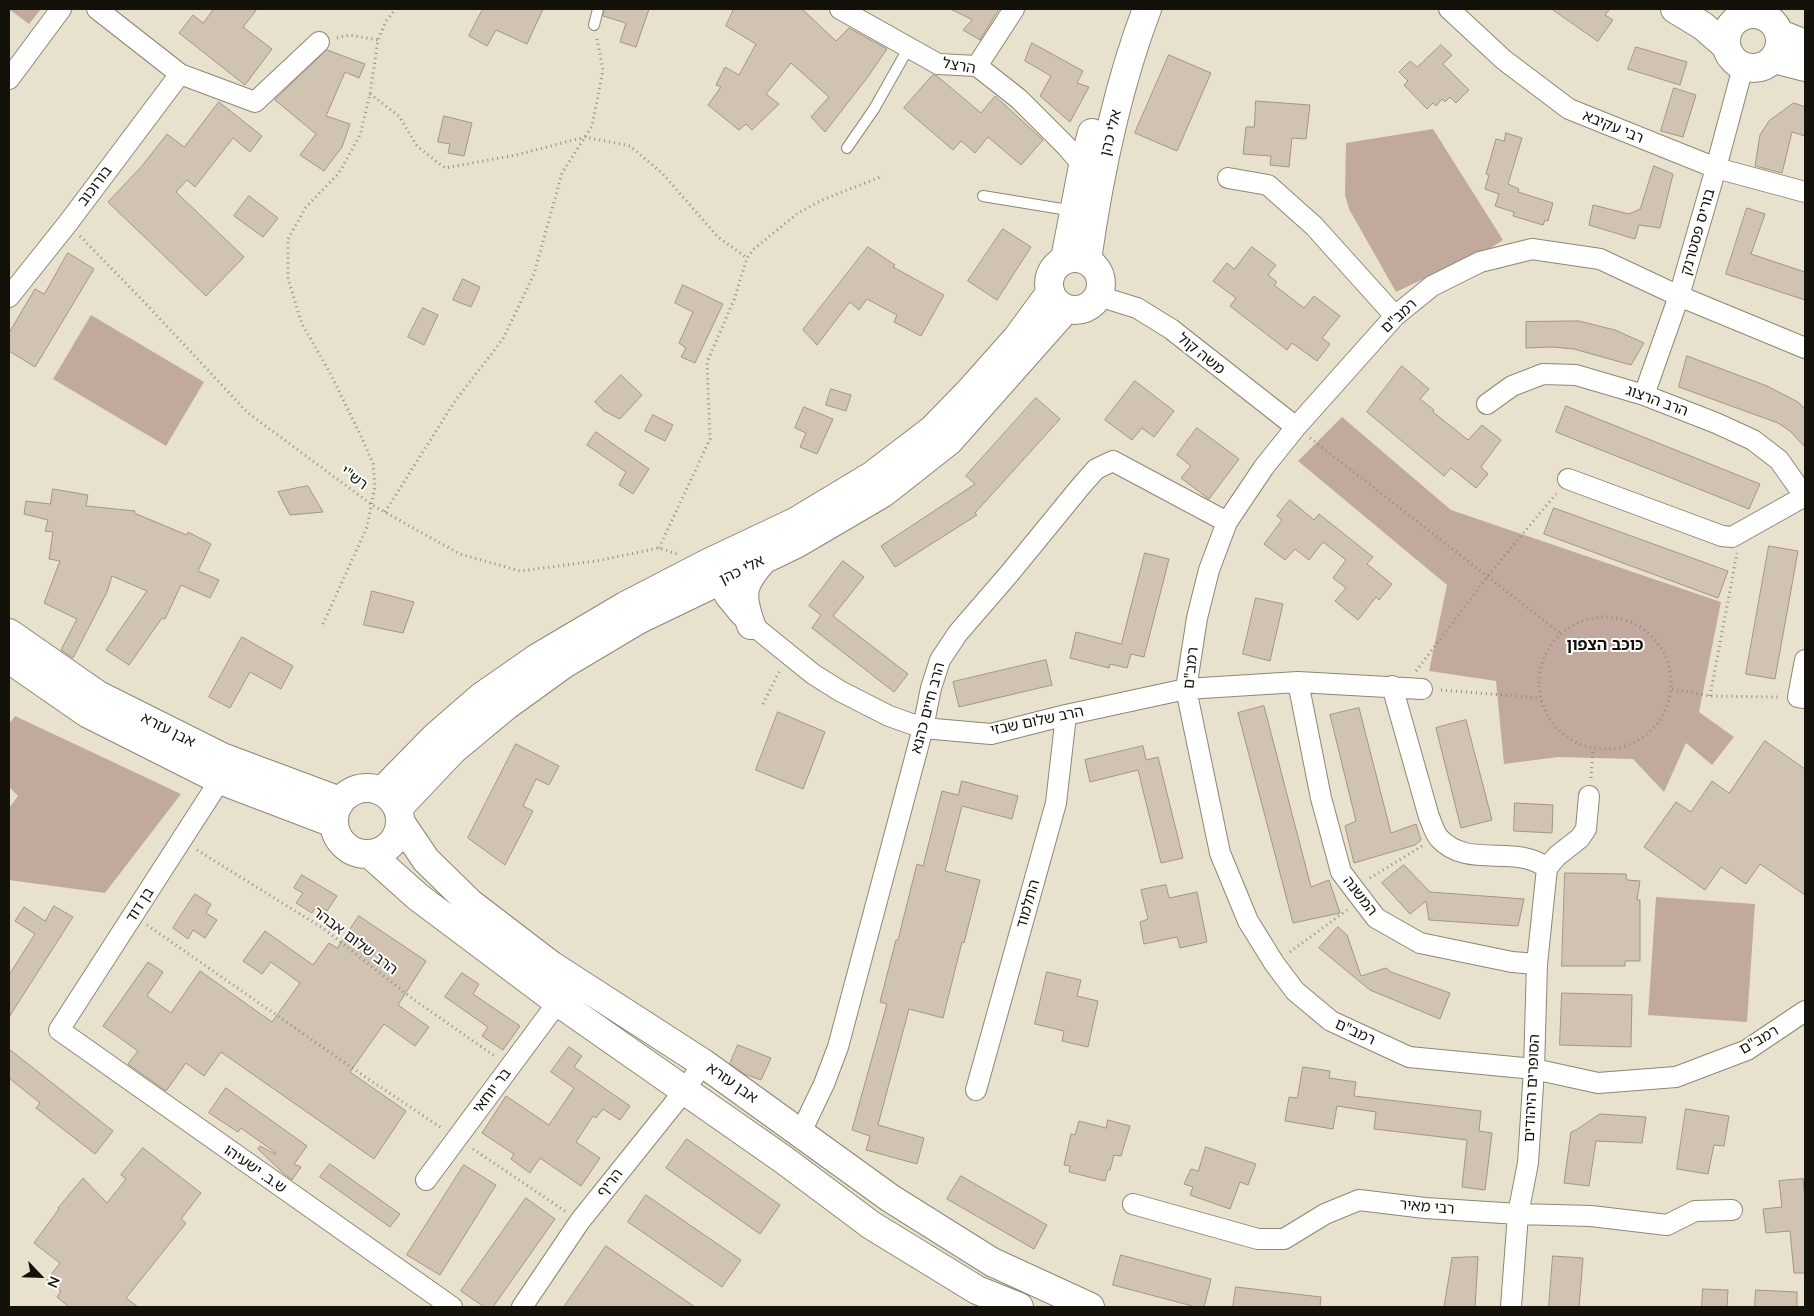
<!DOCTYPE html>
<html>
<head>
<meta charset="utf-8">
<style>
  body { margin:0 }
  #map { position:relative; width:1814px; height:1316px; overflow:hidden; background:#e8e1cd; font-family:Mulish,sans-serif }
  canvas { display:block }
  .frame { position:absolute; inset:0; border:10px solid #13110a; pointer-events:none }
  .north { position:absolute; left:15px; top:1251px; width:50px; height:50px; -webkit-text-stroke:4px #fff; paint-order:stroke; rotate:114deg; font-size:14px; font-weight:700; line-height:20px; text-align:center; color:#13110a }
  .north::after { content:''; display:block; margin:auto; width:18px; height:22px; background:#13110a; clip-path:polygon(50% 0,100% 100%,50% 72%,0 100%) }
</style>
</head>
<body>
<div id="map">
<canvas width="1814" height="1316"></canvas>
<div class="frame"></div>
<div class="north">N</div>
</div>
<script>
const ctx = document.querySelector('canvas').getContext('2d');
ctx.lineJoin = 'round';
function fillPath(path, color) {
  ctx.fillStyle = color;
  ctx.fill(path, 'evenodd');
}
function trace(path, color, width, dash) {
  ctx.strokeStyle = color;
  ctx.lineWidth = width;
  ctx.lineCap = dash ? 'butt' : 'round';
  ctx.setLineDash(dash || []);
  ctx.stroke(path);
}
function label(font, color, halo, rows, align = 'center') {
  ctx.font = font + ' Mulish,"Noto Sans Hebrew",sans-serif';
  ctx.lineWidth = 4;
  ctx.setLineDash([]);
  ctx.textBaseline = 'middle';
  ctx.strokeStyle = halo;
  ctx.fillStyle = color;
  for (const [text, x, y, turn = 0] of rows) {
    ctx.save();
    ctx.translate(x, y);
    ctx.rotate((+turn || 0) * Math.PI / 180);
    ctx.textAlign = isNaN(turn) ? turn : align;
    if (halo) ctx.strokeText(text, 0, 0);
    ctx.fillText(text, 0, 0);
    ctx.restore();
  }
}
fillPath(new Path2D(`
  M 9,9 L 41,9 L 29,24 Z
  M 1433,129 L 1503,240 L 1483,253 L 1455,264 L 1396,292 L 1349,209 L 1345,195 L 1346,143 Z
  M 91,315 L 204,382 L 166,446 L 53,379 Z
  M 1342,417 L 1451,510 L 1721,602 L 1699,712 L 1734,737 L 1712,765 L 1686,743 L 1664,792 L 1633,759 L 1558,757 L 1504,764 L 1496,681 L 1429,671 L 1447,585 L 1298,461 Z
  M 15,716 L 181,794 L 105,893 L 9,880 L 9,808 L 18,796 L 9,787 L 9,724 Z
  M 1656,897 L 1755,904 L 1747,1022 L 1648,1015 Z`), '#c1aa9d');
const building = new Path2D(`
  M 214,9 L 257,9 L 243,27 L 272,49 L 245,85 L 179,33 L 193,15 L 203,23 Z
  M 483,9 L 543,9 L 527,44 L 496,30 L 487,46 L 469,36 Z
  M 605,9 L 649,9 L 636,47 L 620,42 L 626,23 L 603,16 Z
  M 734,9 L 802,9 L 836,41 L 849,28 L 887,49 L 867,78 L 825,132 L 811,117 L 829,97 L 791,63 L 766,94 L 779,104 L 752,130 L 746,124 L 739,130 L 708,105 L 721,87 L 716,85 L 725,67 L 739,75 L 756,44 L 726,26 Z
  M 951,9 L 999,9 L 980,40 L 963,30 L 972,20 Z
  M 1552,9 L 1610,9 L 1605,15 L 1613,20 L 1598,41 Z
  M 1032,43 L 1083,71 L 1077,83 L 1089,87 L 1070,122 L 1040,96 L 1051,76 L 1025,61 Z
  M 1441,45 L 1452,55 L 1443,64 L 1469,90 L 1456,103 L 1450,97 L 1445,102 L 1442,99 L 1436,106 L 1433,103 L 1427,109 L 1404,85 L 1408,81 L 1399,72 L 1410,61 L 1417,67 Z
  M 1636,47 L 1687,62 L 1680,85 L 1628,69 Z
  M 327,50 L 365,64 L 359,78 L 345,72 L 326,116 L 350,124 L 342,147 L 324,171 L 300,155 L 316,134 L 275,100 Z
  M 1169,55 L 1211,73 L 1177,151 L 1135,133 Z
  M 933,75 L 937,76 L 981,113 L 995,96 L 1043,140 L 1021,165 L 988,137 L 975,153 L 961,141 L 953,150 L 904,108 Z
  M 1674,88 L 1696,95 L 1683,137 L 1661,131 Z
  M 1256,101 L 1310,105 L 1306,139 L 1292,138 L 1289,167 L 1270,165 L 1271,156 L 1243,154 L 1246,127 L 1254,127 Z
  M 219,102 L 262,136 L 250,152 L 233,138 L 195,187 L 187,180 L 176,192 L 244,257 L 206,296 L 108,202 L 142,166 L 167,134 L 184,147 Z
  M 1794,103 L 1805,107 L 1805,136 L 1792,132 L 1782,173 L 1755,166 L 1760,135 L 1769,121 Z
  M 444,116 L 472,123 L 464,156 L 448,153 L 450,144 L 438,142 Z
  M 1506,133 L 1522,138 L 1508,184 L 1519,189 L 1518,192 L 1553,203 L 1548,221 L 1545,220 L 1543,225 L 1513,216 L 1514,212 L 1495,206 L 1499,194 L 1485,189 L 1489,175 L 1486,174 L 1496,139 L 1504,141 Z
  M 1654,166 L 1673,174 L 1660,228 L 1639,225 L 1635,239 L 1589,225 L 1593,205 L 1629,214 L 1640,209 Z
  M 249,196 L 278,218 L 263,237 L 234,216 Z
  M 1747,208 L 1765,214 L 1751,254 L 1805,272 L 1805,300 L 1726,274 Z
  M 1003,229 L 1031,247 L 997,300 L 968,281 Z
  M 868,247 L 895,265 L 893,267 L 944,295 L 921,336 L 894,322 L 897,315 L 867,299 L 859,310 L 850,302 L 817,345 L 803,330 Z
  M 1252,247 L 1276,265 L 1268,275 L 1277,282 L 1274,285 L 1304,308 L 1314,296 L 1340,316 L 1322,338 L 1330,344 L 1317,361 L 1292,343 L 1287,350 L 1230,306 L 1236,298 L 1213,281 L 1227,263 L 1234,269 Z
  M 68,253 L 94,269 L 35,367 L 9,351 L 9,333 L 35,289 L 44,294 Z
  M 463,279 L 480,287 L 471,307 L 453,300 Z
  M 683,285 L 723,304 L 695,363 L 681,357 L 686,348 L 679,343 L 693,312 L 675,303 Z
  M 423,308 L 438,315 L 424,345 L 408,337 Z
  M 1579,321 L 1615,330 L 1644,343 L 1631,365 L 1574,349 L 1552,347 L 1526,348 L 1526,322 Z
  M 1687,356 L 1767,386 L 1798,402 L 1805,409 L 1805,447 L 1790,431 L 1778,423 L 1679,387 Z
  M 1402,366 L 1429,389 L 1420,399 L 1434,410 L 1433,412 L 1468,440 L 1482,425 L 1501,440 L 1481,467 L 1488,474 L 1476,488 L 1451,468 L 1444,476 L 1367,412 Z
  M 621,375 L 642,395 L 620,419 L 604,411 L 595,402 Z
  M 1135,381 L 1174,411 L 1154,437 L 1142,428 L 1132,440 L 1105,420 Z
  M 831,389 L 851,395 L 846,411 L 826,405 Z
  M 1036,398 L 1060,419 L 975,513 L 977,515 L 895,567 L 881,546 L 975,484 L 966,476 Z
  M 1566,406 L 1760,484 L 1749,509 L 1556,432 Z
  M 804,407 L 833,419 L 817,454 L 800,447 L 806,433 L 795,428 Z
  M 653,415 L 673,425 L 665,441 L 645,431 Z
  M 1197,428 L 1239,459 L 1209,499 L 1181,478 L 1191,466 L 1177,455 Z
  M 596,432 L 649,469 L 633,494 L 619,485 L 626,472 L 587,445 Z
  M 308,486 L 323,512 L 290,515 L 278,492 Z
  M 53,489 L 88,495 L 86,506 L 135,511 L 134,513 L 187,535 L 188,532 L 211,544 L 198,571 L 219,580 L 210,598 L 181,585 L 165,619 L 162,618 L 129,665 L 106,650 L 147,591 L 112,576 L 107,592 L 73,658 L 61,650 L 77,619 L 44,603 L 60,561 L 49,559 L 53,532 L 45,531 L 48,520 L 24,514 L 26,501 L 50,504 Z
  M 1290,500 L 1314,520 L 1319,514 L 1373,557 L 1367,564 L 1392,584 L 1379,600 L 1376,597 L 1358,620 L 1335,601 L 1346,588 L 1333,578 L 1346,560 L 1323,542 L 1309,560 L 1295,549 L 1285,560 L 1264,544 L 1282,520 L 1277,516 Z
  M 1554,508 L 1728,571 L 1718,598 L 1544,534 Z
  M 1769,546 L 1798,551 L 1775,679 L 1746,674 Z
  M 1145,553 L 1169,559 L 1144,657 L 1131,654 L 1127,668 L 1110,664 L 1109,668 L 1070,658 L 1076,632 L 1121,644 Z
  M 843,561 L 864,577 L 833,616 L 908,674 L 894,692 L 812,628 L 821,615 L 809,606 Z
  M 372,591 L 414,602 L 403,633 L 364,625 Z
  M 1256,598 L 1283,604 L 1270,661 L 1243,654 Z
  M 242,637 L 293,666 L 281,689 L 250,672 L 230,708 L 209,697 Z
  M 1046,660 L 1052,685 L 959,707 L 953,682 Z
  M 1264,706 L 1311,887 L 1329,880 L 1340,913 L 1293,923 L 1238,713 Z
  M 1359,708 L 1391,833 L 1416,824 L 1421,840 L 1415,845 L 1354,863 L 1345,826 L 1356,821 L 1330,715 Z
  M 778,712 L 825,732 L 803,789 L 756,770 Z
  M 1466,720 L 1492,820 L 1461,828 L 1436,728 Z
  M 1765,741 L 1805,769 L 1805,895 L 1760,864 L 1746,884 L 1721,867 L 1705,890 L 1644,847 L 1676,802 L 1691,812 L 1712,781 L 1729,793 Z
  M 516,744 L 559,766 L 549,785 L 536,779 L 523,806 L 533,811 L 505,865 L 468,838 Z
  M 1143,746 L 1146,760 L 1158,757 L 1183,858 L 1161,863 L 1138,770 L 1090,782 L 1085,760 Z
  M 962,781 L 1018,796 L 1012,819 L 962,806 L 945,871 L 980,880 L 964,943 L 962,942 L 943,1018 L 909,1009 L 878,1125 L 924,1138 L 917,1164 L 866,1150 L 870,1136 L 852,1130 L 887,1004 L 880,1002 L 896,940 L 898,940 L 917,864 L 923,866 L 942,791 L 958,795 Z
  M 1515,803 L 1553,805 L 1552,833 L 1514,831 Z
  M 1404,865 L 1430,892 L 1524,899 L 1518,926 L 1429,920 L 1426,901 L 1410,914 L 1382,883 Z
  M 1565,873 L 1626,874 L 1627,880 L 1640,881 L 1637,900 L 1640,900 L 1640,961 L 1625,961 L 1625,966 L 1562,966 Z
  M 302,875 L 337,896 L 327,911 L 317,905 L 312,913 L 296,903 L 303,893 L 294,888 Z
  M 1166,885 L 1169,898 L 1197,892 L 1207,942 L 1180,948 L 1177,937 L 1144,944 L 1140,922 L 1148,919 L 1141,890 Z
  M 195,894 L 211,904 L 206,913 L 217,920 L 205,938 L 193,930 L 188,939 L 173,928 Z
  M 54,906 L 73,917 L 9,1017 L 9,975 L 35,934 L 15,921 L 24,907 L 45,921 Z
  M 359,916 L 426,961 L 398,1005 L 429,1027 L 415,1046 L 384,1024 L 350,1072 L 406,1111 L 374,1159 L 221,1052 L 204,1076 L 186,1063 L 166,1091 L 128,1064 L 138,1051 L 103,1026 L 148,962 L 163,972 L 147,996 L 171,1013 L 200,971 L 272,1022 L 300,983 L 271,962 L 262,974 L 243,961 L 265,931 L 313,965 L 329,943 L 337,948 Z
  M 1338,927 L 1347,935 L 1361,976 L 1386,968 L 1391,972 L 1450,993 L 1440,1019 L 1370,990 L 1319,948 Z
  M 1047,972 L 1081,980 L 1077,996 L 1098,1001 L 1088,1047 L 1062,1041 L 1064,1031 L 1035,1024 Z
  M 462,973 L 479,984 L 473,994 L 520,1026 L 503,1050 L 482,1036 L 488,1027 L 445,997 Z
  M 1562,993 L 1632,995 L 1631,1047 L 1560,1045 Z
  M 738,1045 L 771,1058 L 761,1080 L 744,1074 L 730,1064 Z
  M 569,1047 L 582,1056 L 574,1067 L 630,1106 L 620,1120 L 603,1109 L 596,1118 L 593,1116 L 576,1142 L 600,1158 L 581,1186 L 540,1158 L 530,1173 L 511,1159 L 514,1154 L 482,1133 L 506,1096 L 549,1125 L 574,1088 L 551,1072 Z
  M 9,1049 L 113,1131 L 95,1154 L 36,1108 L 40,1103 L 9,1078 Z
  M 1303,1067 L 1330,1071 L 1329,1078 L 1356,1082 L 1354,1096 L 1481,1111 L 1479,1131 L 1492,1133 L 1485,1190 L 1462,1187 L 1467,1140 L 1374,1129 L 1376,1112 L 1337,1106 L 1333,1129 L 1285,1121 L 1289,1097 L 1297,1098 Z
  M 226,1088 L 307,1146 L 294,1164 L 301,1167 L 292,1180 L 282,1172 L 258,1149 L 260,1146 L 275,1154 L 276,1153 L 241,1128 L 238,1132 L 209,1113 Z
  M 1686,1109 L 1729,1116 L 1724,1146 L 1714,1145 L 1708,1174 L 1677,1169 Z
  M 1600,1114 L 1646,1117 L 1642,1143 L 1596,1141 L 1589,1186 L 1564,1183 L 1571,1132 L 1576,1130 Z
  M 1108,1120 L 1130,1126 L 1121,1156 L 1114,1155 L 1110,1170 L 1108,1170 L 1105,1181 L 1069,1172 L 1070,1166 L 1064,1165 L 1071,1134 L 1075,1135 L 1079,1121 L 1106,1128 Z
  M 687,1139 L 780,1205 L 760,1234 L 666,1168 Z
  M 1206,1147 L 1256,1164 L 1248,1185 L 1240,1182 L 1230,1209 L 1190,1195 L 1193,1187 L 1184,1184 L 1191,1169 L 1198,1171 Z
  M 143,1148 L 201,1193 L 181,1219 L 186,1223 L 126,1298 L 138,1307 L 69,1307 L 57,1297 L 61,1291 L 47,1280 L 60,1263 L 34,1243 L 59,1209 L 58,1208 L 83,1178 L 107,1203 L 126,1179 L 121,1175 Z
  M 330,1164 L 400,1214 L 390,1227 L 320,1177 Z
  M 464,1165 L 496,1185 L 440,1275 L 407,1255 Z
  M 961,1176 L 1047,1225 L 1034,1249 L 947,1199 Z
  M 1803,1179 L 1804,1191 L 1805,1191 L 1805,1273 L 1794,1273 L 1790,1231 L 1766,1233 L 1763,1209 L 1782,1207 L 1779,1181 Z
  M 646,1195 L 741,1260 L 722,1287 L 628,1222 Z
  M 526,1198 L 555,1219 L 493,1307 L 484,1307 L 461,1291 Z
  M 606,1246 L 638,1268 L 695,1307 L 564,1307 Z
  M 1121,1255 L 1211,1279 L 1204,1307 L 1196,1307 L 1113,1285 Z
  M 1553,1256 L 1583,1258 L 1579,1307 L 1549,1307 Z
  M 1478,1257 L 1475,1307 L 1444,1307 L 1452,1258 Z
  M 1236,1287 L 1321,1297 L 1320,1307 L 1233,1307 Z
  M 1703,1289 L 1728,1290 L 1727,1307 L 1702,1307 Z
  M 1756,1290 L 1797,1292 L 1797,1307 L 1755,1307 Z`);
fillPath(building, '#d1c3b2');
trace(building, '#a29584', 1);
const lane = new Path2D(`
  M 594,25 L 598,9
  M 847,148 L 874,109 L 909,47
  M 983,196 L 1074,211`);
const street = new Path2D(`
  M 97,9 L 180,74 L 255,102 L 319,42
  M 840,9 L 938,64 L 977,66 L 1019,99 L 1067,147 L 1083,166
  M 1449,9 L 1504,60 L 1569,109 L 1716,168 L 1805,192
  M 977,66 L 1014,9
  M 9,79 L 61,9
  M 1228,178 L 1268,185 L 1314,226 L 1395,316
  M 1098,296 L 1137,308 L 1171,329 L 1296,427
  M 9,297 L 68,223 L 180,74
  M 1805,348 L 1679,296 L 1600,259 L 1532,249 L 1480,262 L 1432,286 L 1395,316 L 1296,427 L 1264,467 L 1227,522 L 1209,570 L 1197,618 L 1186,689 L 1220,853 L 1248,921 L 1274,963 L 1295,991 L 1331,1021 L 1409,1057 L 1534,1069 L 1598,1083 L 1676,1077 L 1747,1050 L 1805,1011
  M 1644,395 L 1679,296 L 1716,168 L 1743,67
  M 1487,404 L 1512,386 L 1543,374 L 1576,375 L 1644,395 L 1716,423 L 1753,440 L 1779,460 L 1805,497
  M 1568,479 L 1722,536 L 1732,537 L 1805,496
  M 711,570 L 726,598 L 740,615 L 813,674 L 840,691 L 889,716 L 923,728 L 991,734 L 1066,715 L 1186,689 L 1298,682 L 1422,689
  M 1805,660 L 1798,697 L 1805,698
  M 1298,682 L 1321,798 L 1341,872 L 1376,918 L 1420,943 L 1512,962 L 1537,964
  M 1392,686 L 1429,817 C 1432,823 1434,832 1439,838 C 1468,870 1515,843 1547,868 L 1537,964 L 1534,1069 L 1528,1163 L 1518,1214 L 1511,1307
  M 220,780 L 59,1030 L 452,1307
  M 1547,868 L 1557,856 L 1580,838 L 1586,829 L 1589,796
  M 976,1090 L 1056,803 L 1066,715
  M 801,1132 L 824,1084 L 838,1047 L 923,728 L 931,688 L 940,660 L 958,633 L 1009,574 L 1081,486 L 1096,469 L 1113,461 L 1227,522
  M 426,1180 L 558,1002
  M 1133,1204 L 1258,1239 L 1284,1239 L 1325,1214 L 1359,1200 L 1425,1208 L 1518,1214 L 1591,1216 L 1667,1225 L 1695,1211 L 1732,1210
  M 522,1307 L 580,1221 L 685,1090 L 703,1063`);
const secondary = new Path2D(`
  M 1675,9 L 1703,26 L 1726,46
  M1726 41a27 27 0 1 1 54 0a27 27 0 1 1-54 0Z
  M 1780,34 L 1805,44
  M 1774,59 L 1805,67
  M1049 284a26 26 0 1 1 52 0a26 26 0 1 1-52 0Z
  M 1065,259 L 1083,166 L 1092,133
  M 1087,260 C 1099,175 1116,90 1147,9
  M 751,625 C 740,594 741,585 763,560
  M 9,633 L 98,695 L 222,757 L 340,801
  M 9,659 L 87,713 L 220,780 L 333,823
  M334 821a33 33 0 1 1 66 0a33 33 0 1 1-66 0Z
  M 382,791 L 436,736 L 481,697 L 537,658 L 625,606 L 708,563 L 795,522 L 873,475 L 932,430 L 969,392 L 1017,338 L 1050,293
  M 398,808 L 453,750 L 506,706 L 564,664 L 638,620 L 796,544 L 883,493 L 949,441 L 1066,309
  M 401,823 L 426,860 L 470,903 L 551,965 L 703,1063 L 890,1198 L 992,1262 L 1090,1307
  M 371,855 L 418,897 L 558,1002 L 784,1160 L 871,1225 L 977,1290 L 1019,1307`);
trace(lane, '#8d8774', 12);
trace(street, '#8d8774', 22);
trace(secondary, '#8d8774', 30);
trace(new Path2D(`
  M 337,38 L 349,35 L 378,40
  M 370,94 L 399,116 L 417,146 L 445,168 L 516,155 L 585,137 L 630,146 L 662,173 L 718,237 L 747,258
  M 80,236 L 147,305 L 247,412 L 372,505 L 460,554 L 520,571 L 596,561 L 659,548 L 677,554
  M 1310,438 L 1560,633
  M 385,512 L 455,401 L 503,339 L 534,274 L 562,173 L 592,126 L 603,70 L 597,39
  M 659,548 L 710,439 L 707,362 L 734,300 L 747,258 L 754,249 L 798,213 L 822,200 L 883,176
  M1539 683a66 66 0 1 1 132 0a66 66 0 1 1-132 0Z
  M 323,624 L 367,527 L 375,486 L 373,464 L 362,438 L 329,371 L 302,324 L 288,279 L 288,239 L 306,207 L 339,173 L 360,135 L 370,94 L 378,40 L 386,21 L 396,9
  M 1416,671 L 1487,577 L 1556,494
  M 1672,689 L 1710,696 L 1780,697
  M 1441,690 L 1540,698
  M 1710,696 L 1737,553
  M 763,704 L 780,670
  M 1591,778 L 1593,749
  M 197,850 L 324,929 L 413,999 L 496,1057
  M 1370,878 L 1422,846
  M 147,925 L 361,1074 L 443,1129
  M 1290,952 L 1347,910
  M 473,1149 L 565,1211`), '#918c7e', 3, [1, 4]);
trace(lane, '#fff', 10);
trace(street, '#fff', 20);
trace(secondary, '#fff', 28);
label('15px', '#13110a', '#fff', [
  ["הרצל",959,66,10],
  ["רבי עקיבא",1613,127,22],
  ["אלי כהן",1111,133,-76],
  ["בורוכוב",95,186,-53],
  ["בוריס פסטרנק",1698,232,-74],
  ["רמב\"ם",1399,316,-43],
  ["משה קול",1201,354,39],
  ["הרב הרצוג",1657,401,20],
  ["רש\"י",354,478,36],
  ["אלי כהן",742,570,-26],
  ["רמב\"ם",1191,668,-84],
  ["הרב חיים כהנא",928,708,-75],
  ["הרב שלום שבזי",1037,721,-12],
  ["אבן עזרא",168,730,27],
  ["המשנה",1360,896,52],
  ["התלמוד",1028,904,-74],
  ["בן דוד",140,905,-57],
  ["הרב שלום אבהר",355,941,37],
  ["רמב\"ם",1355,1032,25],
  ["רמב\"ם",1759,1040,-30],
  ["אבן עזרא",732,1083,35],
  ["הסופרים היהודים",1532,1088,-87],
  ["בר יוחאי",492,1091,-53],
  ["ש.ב. ישעיהו",255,1169,35],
  ["הריף",610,1183,-51],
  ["רבי מאיר",1427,1207,5]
]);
label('bold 16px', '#13110a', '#fff', [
  ["כוכב הצפון",1605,645]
]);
</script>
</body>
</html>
